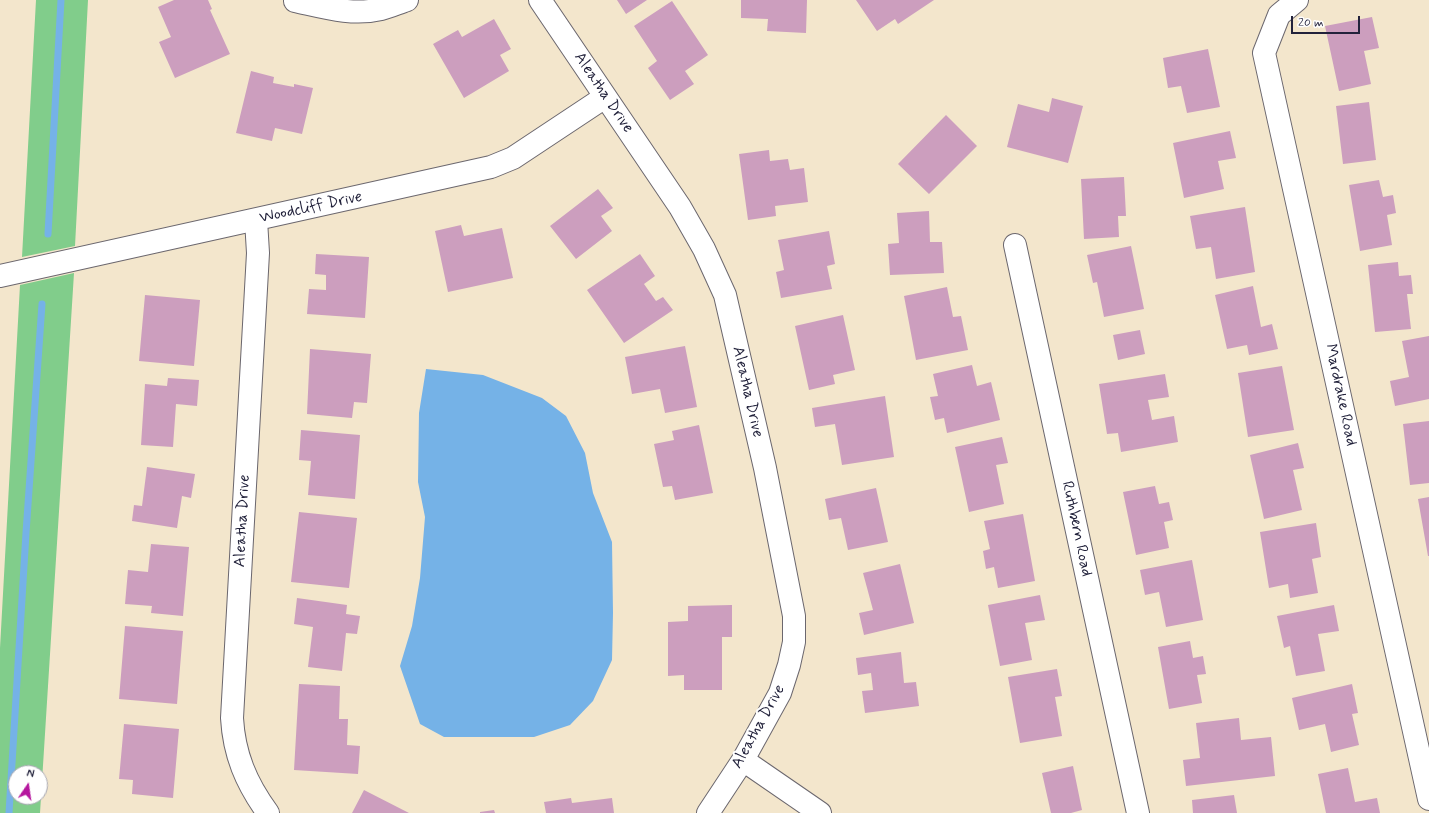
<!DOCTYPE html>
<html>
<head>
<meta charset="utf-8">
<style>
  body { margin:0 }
  #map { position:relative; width:1429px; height:813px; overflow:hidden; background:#f3e6cc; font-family:Mynerve,sans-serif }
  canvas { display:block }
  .north { position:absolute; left:8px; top:765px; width:40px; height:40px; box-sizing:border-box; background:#fff; border:1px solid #a7a7b1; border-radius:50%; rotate:13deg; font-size:11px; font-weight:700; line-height:16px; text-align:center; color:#22223b }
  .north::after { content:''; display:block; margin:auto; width:14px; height:18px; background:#b5179e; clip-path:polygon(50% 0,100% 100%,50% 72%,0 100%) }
  .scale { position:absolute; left:1291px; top:16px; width:69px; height:18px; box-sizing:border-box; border:2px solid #22223b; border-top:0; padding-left:5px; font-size:12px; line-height:14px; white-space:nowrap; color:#22223b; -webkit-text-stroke:3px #fff; paint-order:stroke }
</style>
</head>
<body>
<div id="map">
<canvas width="1429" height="813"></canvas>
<div class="north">N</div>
<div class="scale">20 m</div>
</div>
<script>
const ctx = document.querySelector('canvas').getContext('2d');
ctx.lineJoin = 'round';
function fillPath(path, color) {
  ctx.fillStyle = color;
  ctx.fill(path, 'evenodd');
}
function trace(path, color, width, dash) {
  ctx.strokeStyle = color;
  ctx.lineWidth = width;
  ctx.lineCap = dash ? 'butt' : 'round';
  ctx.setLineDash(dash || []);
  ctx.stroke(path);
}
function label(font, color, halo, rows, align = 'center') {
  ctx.font = font + ' Mynerve,sans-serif';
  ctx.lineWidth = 4;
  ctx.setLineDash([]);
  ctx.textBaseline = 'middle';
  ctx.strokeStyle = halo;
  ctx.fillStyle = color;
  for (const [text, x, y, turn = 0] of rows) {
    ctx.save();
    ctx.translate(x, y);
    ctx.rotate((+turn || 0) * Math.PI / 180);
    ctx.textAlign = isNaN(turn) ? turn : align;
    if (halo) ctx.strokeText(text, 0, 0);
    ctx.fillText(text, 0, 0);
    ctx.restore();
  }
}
fillPath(new Path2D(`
  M 36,0 L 88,0 L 75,246 L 22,257 Z
  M 74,273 L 40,813 L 0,813 L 0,648 L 20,285 ZM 16,773 L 40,773 L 40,797 L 16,797 Z`), '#81cd8b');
fillPath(new Path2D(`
  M 426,369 L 483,375 L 542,398 L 566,416 L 585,453 L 593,493 L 612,542 L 613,613 L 612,660 L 593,701 L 570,725 L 534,737 L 444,737 L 420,724 L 400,666 L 412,626 L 420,578 L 425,517 L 418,482 L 419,413 Z`), '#75b2e7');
trace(new Path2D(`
  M 48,234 L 61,0
  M 9,813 L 26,533 L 42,304`), '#75b2e7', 7);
fillPath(new Path2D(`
  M 174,0 L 208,0 L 212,9 L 210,10 L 230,54 L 175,78 L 159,42 L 171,37 L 158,7 Z
  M 617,0 L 647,0 L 626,14 Z
  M 741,0 L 807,0 L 806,33 L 767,31 L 768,19 L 741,18 Z
  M 856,0 L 934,0 L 898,24 L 895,19 L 877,31 Z
  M 672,1 L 708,55 L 685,71 L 694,84 L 670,100 L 648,68 L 657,61 L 634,26 Z
  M 1372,17 L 1379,48 L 1364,51 L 1371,84 L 1339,91 L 1325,26 Z
  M 494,19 L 511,49 L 500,55 L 509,71 L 464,98 L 433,44 L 458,30 L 462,37 Z
  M 1208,49 L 1220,107 L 1187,113 L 1181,86 L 1168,88 L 1163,58 Z
  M 251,71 L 274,77 L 273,83 L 294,87 L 294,84 L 313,88 L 302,134 L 275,128 L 272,141 L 236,133 Z
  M 1052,98 L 1083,106 L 1068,163 L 1007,147 L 1018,104 L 1049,112 Z
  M 1369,102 L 1376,160 L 1343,164 L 1336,106 Z
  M 946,115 L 977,146 L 929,194 L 898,164 Z
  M 1230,131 L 1236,158 L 1218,161 L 1224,189 L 1184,198 L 1173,143 Z
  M 769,150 L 770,161 L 788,159 L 790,170 L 804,168 L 808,202 L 775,206 L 776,216 L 748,220 L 739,154 Z
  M 1124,177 L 1126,216 L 1118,216 L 1119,237 L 1084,239 L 1081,179 Z
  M 1379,180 L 1383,197 L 1393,195 L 1396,213 L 1387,215 L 1392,245 L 1360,251 L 1349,185 Z
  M 598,189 L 613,208 L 601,216 L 612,231 L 576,259 L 550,226 Z
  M 1245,207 L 1255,272 L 1216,279 L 1211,247 L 1196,249 L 1190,216 Z
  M 929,211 L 930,242 L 942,242 L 944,273 L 890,275 L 888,244 L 899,243 L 897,213 Z
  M 461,225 L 464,236 L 502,228 L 513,278 L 448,292 L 435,231 Z
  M 829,231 L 835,264 L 827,266 L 832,289 L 781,298 L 776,272 L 784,270 L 778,240 Z
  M 1131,246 L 1144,309 L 1104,317 L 1097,282 L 1093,283 L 1087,255 Z
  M 316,254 L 369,257 L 365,318 L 307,314 L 309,289 L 326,290 L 326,275 L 315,274 Z
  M 640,254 L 655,276 L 644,284 L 656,301 L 663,297 L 673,310 L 624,343 L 587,290 Z
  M 1398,262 L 1399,276 L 1411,275 L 1413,294 L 1407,294 L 1411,329 L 1375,332 L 1368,265 Z
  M 1253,286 L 1261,327 L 1272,324 L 1278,349 L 1249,355 L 1247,345 L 1227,349 L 1215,295 Z
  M 947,287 L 953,317 L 961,316 L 968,350 L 916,360 L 904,296 Z
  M 145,295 L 200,300 L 194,366 L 139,361 Z
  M 843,315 L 855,370 L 833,375 L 835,384 L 809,390 L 795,326 Z
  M 1140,330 L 1145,354 L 1118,360 L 1113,335 Z
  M 1429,336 L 1429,399 L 1395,406 L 1390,381 L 1409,377 L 1402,341 Z
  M 685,346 L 697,407 L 665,413 L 660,389 L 632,394 L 625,357 Z
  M 310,349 L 371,354 L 367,403 L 354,402 L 352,418 L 307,414 Z
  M 972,365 L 977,386 L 991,382 L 1000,420 L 947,433 L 944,418 L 935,420 L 930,397 L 938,396 L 933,374 Z
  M 1282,366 L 1294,430 L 1248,437 L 1238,373 Z
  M 1165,374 L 1169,397 L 1148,400 L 1152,420 L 1174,416 L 1178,442 L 1121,452 L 1118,433 L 1107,434 L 1099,384 Z
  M 168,378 L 199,380 L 197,406 L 176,404 L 173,447 L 141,445 L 145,384 L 167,386 Z
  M 885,396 L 894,457 L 842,465 L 835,424 L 815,427 L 812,408 Z
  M 1429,421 L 1429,483 L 1410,485 L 1403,424 Z
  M 699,425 L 713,493 L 675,500 L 672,486 L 663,487 L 654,444 L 674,440 L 672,431 Z
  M 301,430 L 360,435 L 355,499 L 308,495 L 311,461 L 299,460 Z
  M 1002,437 L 1008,463 L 996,465 L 1004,504 L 969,512 L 955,447 Z
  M 1298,443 L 1304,468 L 1293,470 L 1302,510 L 1264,519 L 1250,455 Z
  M 147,467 L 195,474 L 191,498 L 182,496 L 177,528 L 132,521 L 134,505 L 142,506 Z
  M 1155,486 L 1159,504 L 1169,502 L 1173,520 L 1164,522 L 1169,548 L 1136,555 L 1123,492 Z
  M 876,488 L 888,542 L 848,550 L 841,518 L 829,520 L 825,499 Z
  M 1429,497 L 1429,556 L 1428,556 L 1418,499 Z
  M 299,512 L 357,518 L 349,588 L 291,582 Z
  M 1023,514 L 1035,581 L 998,588 L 994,567 L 986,569 L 983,551 L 990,549 L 984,521 Z
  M 1316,523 L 1321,557 L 1312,559 L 1318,593 L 1290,598 L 1288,584 L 1269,588 L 1260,532 Z
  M 151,544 L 189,547 L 183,616 L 151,613 L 152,606 L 125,604 L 128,570 L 148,572 Z
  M 1192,560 L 1203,620 L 1166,627 L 1159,592 L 1145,595 L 1140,570 Z
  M 900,564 L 914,623 L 864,635 L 859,613 L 873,610 L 863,573 Z
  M 1040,595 L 1045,620 L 1025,623 L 1032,660 L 1000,666 L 988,605 Z
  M 297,598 L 347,605 L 346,614 L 360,616 L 357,634 L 346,633 L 342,671 L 308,667 L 313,627 L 294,624 Z
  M 732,605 L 732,637 L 722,637 L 722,690 L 684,690 L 684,675 L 668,676 L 668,622 L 688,621 L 688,606 Z
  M 1334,605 L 1339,631 L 1318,634 L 1325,671 L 1296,676 L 1290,646 L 1284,648 L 1277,616 Z
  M 125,626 L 183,631 L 177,704 L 119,699 Z
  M 1190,641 L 1193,658 L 1203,656 L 1206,674 L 1197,675 L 1202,703 L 1169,709 L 1158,647 Z
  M 901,652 L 904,683 L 916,682 L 919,706 L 865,713 L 862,691 L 873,690 L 871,673 L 858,675 L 856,658 Z
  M 1057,669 L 1062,696 L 1055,697 L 1062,736 L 1020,743 L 1008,677 Z
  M 299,684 L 340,686 L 339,719 L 348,719 L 347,745 L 360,746 L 358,774 L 294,770 Z
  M 1352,684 L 1358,713 L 1352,714 L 1359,745 L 1331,752 L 1325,724 L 1299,730 L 1292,698 Z
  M 1239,718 L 1241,740 L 1271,737 L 1275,776 L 1186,786 L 1183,760 L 1200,758 L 1196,723 Z
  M 124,724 L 179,729 L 173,798 L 132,794 L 133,780 L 119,779 Z
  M 1073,766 L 1082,810 L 1071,813 L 1051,813 L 1042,773 Z
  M 1348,768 L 1355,802 L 1377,798 L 1380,813 L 1326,813 L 1318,774 Z
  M 364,790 L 409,813 L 352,813 Z
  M 1234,795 L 1237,813 L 1193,813 L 1192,800 Z
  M 571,798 L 572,803 L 612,798 L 614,813 L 546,813 L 544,802 Z
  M 494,810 L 495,813 L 480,813 L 480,812 Z`), '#cc9ebe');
const minor = new Path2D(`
  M 540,0 L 680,207 L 704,249 L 725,295 L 765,468 L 794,616 L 794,642 L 789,665 L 780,693 L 743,760 L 708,813
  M 1297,0 L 1279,15 L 1264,53 L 1429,799
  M 295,1 C 323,7 352,16 381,9 C 389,7 398,3 407,0
  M 256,220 L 258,253 L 232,718 C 234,754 246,783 268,813
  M 1015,245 L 1138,813
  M 0,276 L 491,167 L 513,158 L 605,97
  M 743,760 L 820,813`);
trace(minor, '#6b676e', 24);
trace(minor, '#fff', 22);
label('16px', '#22223b', '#fff', [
  ["Aleatha Drive",603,93,56],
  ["Woodcliff Drive",311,208,-12],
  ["Aleatha Drive",747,392,77],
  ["Mardrake Road",1340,395,78],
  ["Aleatha Drive",243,521,-87],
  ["Ruthbern Road",1076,529,78],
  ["Aleatha Drive",759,727,-61]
]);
</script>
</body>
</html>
